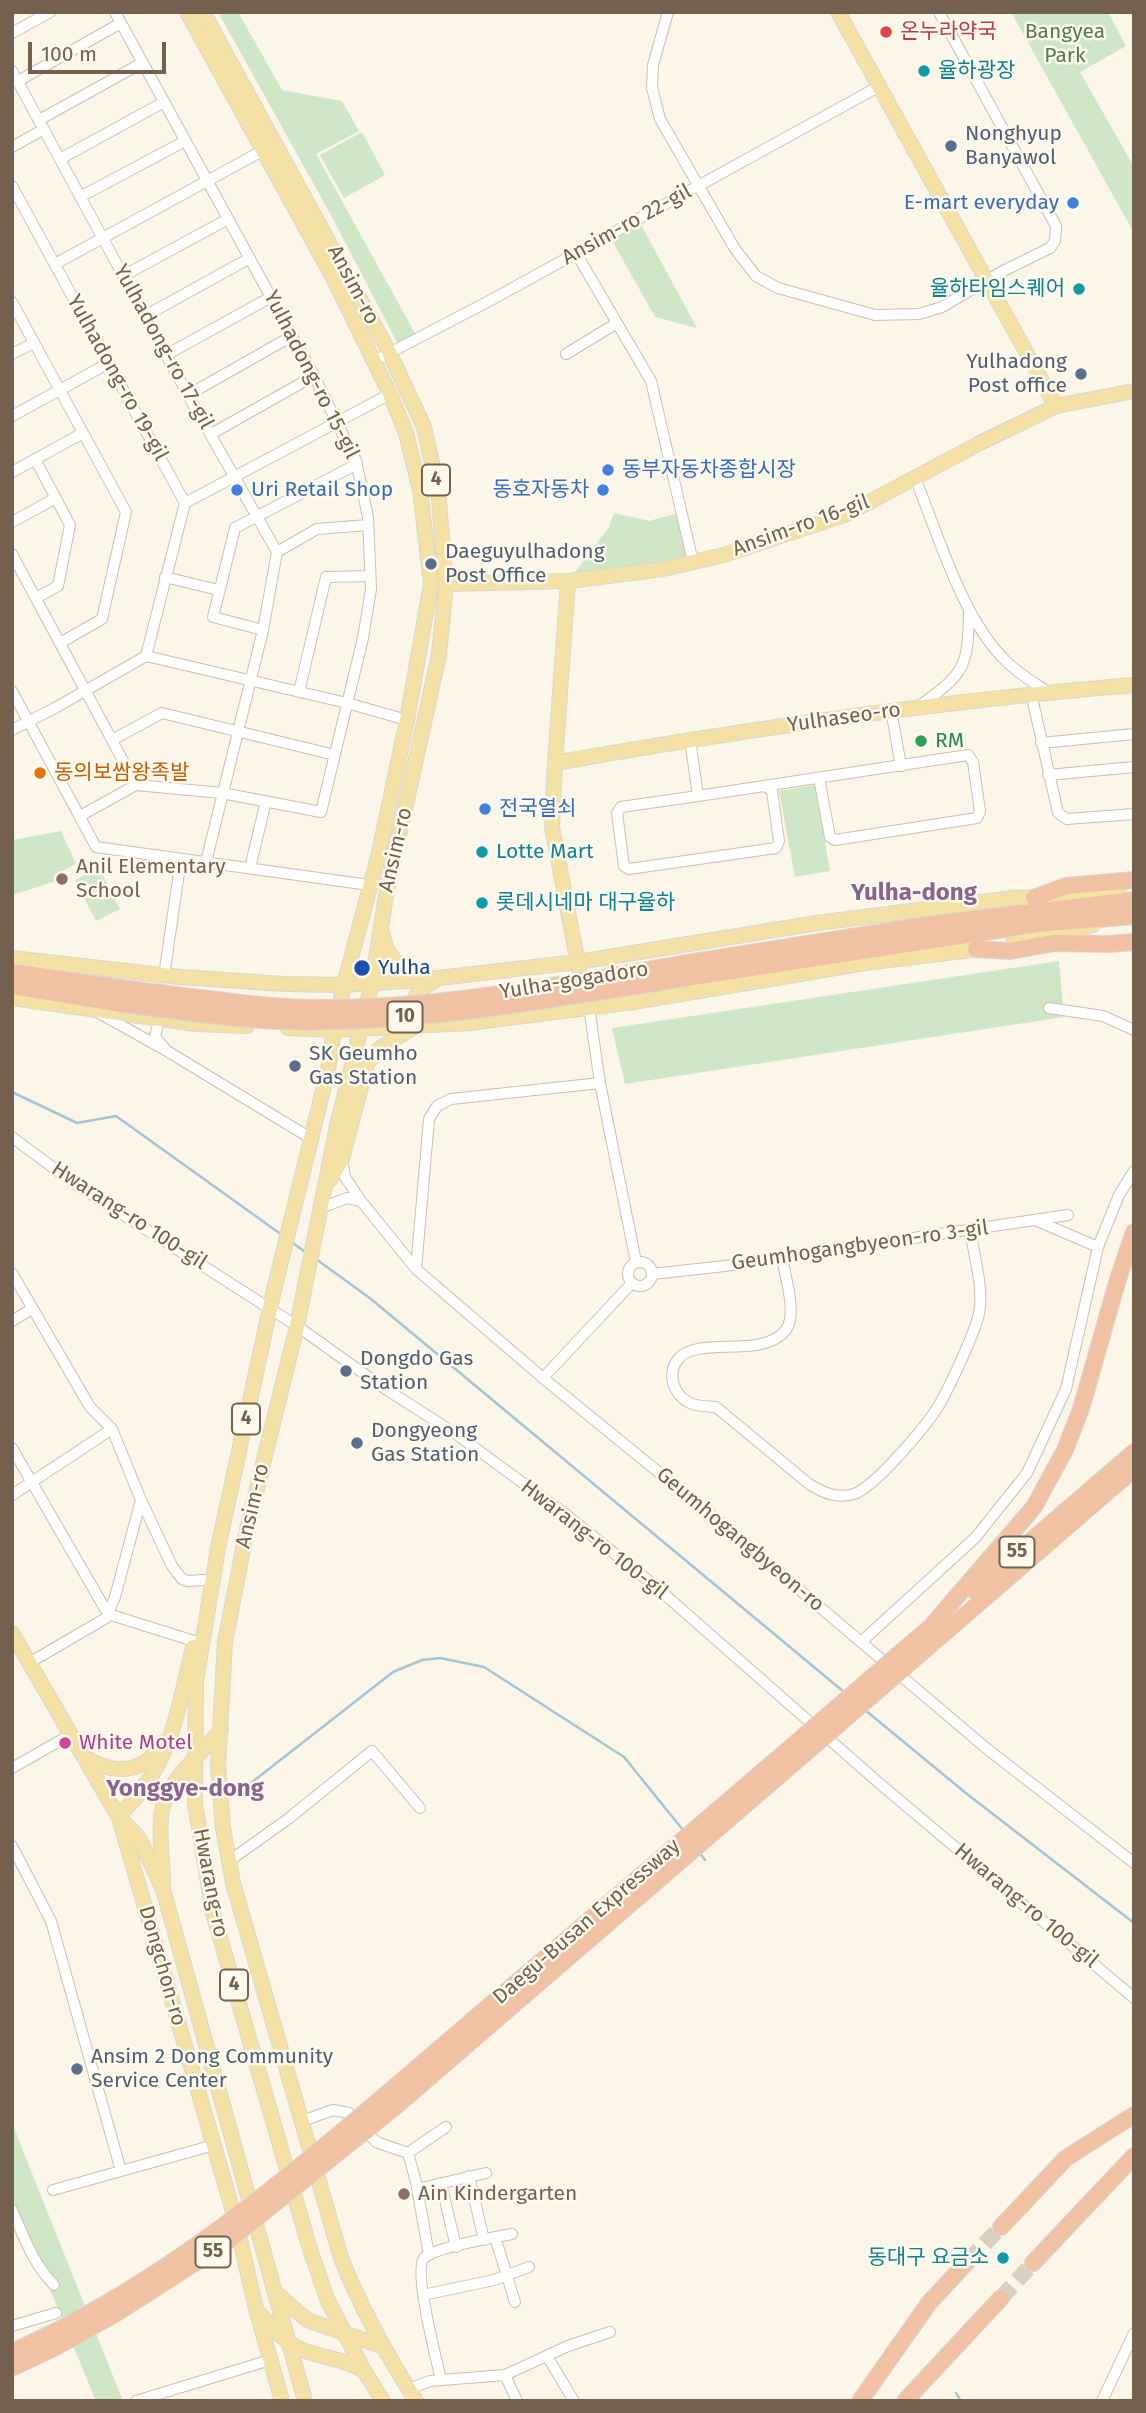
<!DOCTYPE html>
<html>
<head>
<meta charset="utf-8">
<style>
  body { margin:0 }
  #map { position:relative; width:1146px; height:2413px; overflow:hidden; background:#fbf6e7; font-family:"Fira Sans",sans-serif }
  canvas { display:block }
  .frame { position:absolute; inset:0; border:14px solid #73604d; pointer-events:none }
  .scale { position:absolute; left:28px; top:42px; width:138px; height:32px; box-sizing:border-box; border:4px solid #73604d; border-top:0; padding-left:9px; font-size:21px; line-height:24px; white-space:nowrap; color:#73604d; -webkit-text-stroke:5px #fef9ed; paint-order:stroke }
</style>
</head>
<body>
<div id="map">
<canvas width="1146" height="2413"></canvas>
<div class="frame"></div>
<div class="scale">100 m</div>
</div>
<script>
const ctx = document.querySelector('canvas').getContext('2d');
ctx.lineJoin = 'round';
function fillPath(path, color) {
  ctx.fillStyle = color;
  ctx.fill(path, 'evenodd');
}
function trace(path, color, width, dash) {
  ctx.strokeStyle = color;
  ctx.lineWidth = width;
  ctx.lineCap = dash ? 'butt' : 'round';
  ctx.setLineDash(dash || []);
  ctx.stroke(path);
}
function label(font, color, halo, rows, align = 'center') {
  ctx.font = font + ' "Fira Sans","Noto Sans KR",sans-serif';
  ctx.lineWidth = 5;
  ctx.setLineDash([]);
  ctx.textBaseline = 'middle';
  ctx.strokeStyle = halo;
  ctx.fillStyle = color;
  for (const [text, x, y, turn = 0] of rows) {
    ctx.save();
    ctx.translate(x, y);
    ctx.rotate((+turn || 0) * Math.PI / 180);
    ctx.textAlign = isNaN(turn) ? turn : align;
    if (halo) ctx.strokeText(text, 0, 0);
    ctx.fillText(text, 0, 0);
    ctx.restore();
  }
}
fillPath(new Path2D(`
  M 218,12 L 238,12 L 282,90 L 342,101 L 359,131 L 316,154 L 417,337 L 399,346 L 332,217 Z
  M 1011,12 L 1108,12 L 1126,46 L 1080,72 L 1134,167 L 1134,233 Z
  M 362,132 L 385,175 L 344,198 L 320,155 Z
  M 638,219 L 697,328 L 655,317 L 609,235 Z
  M 682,512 L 693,562 L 568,581 L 609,527 L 614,513 L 649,521 Z
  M 815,785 L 830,871 L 795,877 L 779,791 Z
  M 61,831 L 76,864 L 63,871 L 59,880 L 12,895 L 12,840 Z
  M 99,868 L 120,909 L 96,921 L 75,880 Z
  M 1059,961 L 1064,1017 L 625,1084 L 612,1028 Z
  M 12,2123 L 123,2401 L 96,2401 L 12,2198 Z`), '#cfe7c7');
trace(new Path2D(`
  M 12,1092 L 77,1123 L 116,1116 L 282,1235
  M 290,1241 L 308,1254
  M 316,1259 L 371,1299 L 844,1692
  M 865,1710 L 967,1794 L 1134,1923
  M 242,1790 L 393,1672 L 422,1660 L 440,1658 L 484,1667 L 624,1757 L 683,1830
  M 699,1852 L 705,1860
  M 956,2393 L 961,2401`), '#a4c6d4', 2.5);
trace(new Path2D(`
  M 968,2261 L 1001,2227
  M 1001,2298 L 1033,2263`), '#d9d0c0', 16, [16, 8]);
const minor = new Path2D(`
  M 668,12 L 653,65 L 652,88 L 660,119 L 735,249 L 756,276 L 778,288 L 875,315 L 919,314 L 942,307 L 1003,271 L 1050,248 L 1055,241 L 1056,226 L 939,12
  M 12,33 L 50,12
  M 12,71 L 188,395 L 277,552 L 263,630 L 206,862
  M 18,81 L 121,23
  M 39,120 L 142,63
  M 12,147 L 44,129
  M 60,159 L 164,102
  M 12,186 L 185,503 L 146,656 L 55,708 L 12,730
  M 80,197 L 185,141
  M 576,253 L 651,381 L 693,562
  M 55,264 L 262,151
  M 123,276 L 228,219
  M 12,302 L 126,512 L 102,619 L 60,643
  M 145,316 L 250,258
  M 12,354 L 34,343
  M 566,354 L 617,323
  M 166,355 L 271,297
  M 374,361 L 491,300 L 878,87
  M 188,395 L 292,336
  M 12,416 L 109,363
  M 211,434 L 314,376
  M 35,459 L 70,525 L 58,586 L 36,598
  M 12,472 L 83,433
  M 915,478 C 938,534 962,618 1005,660 C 1017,673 1033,682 1048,692
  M 185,503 L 390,394
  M 12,522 L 56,498
  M 277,552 L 317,529 L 368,525
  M 12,554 L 136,785
  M 165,577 L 218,590
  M 263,630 L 213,617 L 235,528 L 357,464
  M 146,656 L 347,703 L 407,720
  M 12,691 L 96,847 L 369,885
  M 299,692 L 326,577 L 370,576
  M 1031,693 L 1058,813 L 1067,819 L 1134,814
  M 918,707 C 964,673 968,670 969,612
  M 891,710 L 901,766
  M 690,739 L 698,796 L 621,807 L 617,813 L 624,866 L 629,869 L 776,848 L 779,841 L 772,791 L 765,786
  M 112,740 L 162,713 L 335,755
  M 1041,743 L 1134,734
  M 1048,775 L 1134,767
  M 698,796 L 968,755 L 973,762 L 980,811 L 977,818 L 835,840 L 830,837 L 819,778
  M 80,816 L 136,785 L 222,793 L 321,812 L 363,638 L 371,589 L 368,517 L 356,461 L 314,376 L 115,12
  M 250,868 L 266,801
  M 164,976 L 181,859
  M 589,1007 L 600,1083 L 636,1262
  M 1049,1008 L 1103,1016 L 1134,1030
  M 97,1012 L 167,1051 L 155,1037 L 158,1024 L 163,1019
  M 167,1051 L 312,1139
  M 12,1137 L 75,1184 L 297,1326 L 384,1388 L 456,1434 L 564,1513 L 655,1586 L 879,1783 L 1134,1998
  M 361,1201 L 416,1269 L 543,1378 L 716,1519 L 986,1748 L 1134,1863
  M 321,1208 L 347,1198 L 361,1201 L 345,1177 L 342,1159
  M 1098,1247 L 1119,1195 L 1134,1171
  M 782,1257 C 785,1276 798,1316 785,1331 C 761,1359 700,1336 679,1358 C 666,1373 673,1395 690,1403 C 698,1407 708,1406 716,1407 L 809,1484 C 824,1493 836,1499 854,1494 C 875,1487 925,1427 938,1407 C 949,1388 974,1335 979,1314 C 984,1288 974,1256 970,1230
  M628 1274a12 12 0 1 1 24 0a12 12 0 1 1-24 0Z
  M 416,1269 L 429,1119 L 437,1106 L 451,1099 L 600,1083
  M 12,1273 L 90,1407 L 112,1429 L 141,1500 L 172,1566 L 182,1579 L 188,1581 L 204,1580
  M 652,1274 L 725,1266 L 1068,1215
  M 12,1321 L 32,1309
  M 543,1378 L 632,1283
  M 12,1448 L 108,1614 L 194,1641
  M 12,1495 L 112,1429
  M 861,1642 L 975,1538 L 1027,1473 L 1066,1389 L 1098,1247 L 1035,1220
  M 29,1663 L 106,1618 L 115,1597 L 141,1500
  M 12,1768 L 70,1735
  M 12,1846 L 51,1921 L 121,2171
  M 229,1861 L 288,1819 L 372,1751 L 420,1808
  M 302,2121 L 333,2110 L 349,2113 L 376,2142 L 408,2153 L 416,2182 L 429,2255
  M 408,2153 L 446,2127
  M 469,2176 L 484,2240
  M 441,2183 L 456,2247
  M 417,2189 L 486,2173
  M 53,2190 L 214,2145
  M 12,2210 C 24,2237 33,2264 54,2285
  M 495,2237 L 515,2302
  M 423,2295 L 494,2280 L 529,2267
  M 12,2326 L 56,2313
  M 547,2356 L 574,2401
  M 505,2375 L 517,2401
  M 441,2380 C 437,2362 413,2269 424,2258 C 434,2248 495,2237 512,2234
  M 409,2389 L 430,2381 L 505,2375 L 568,2346 L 610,2332
  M 136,2401 L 270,2360
  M 1102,2401 L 1134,2333`);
const major = new Path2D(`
  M 187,12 L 332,276 L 390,394 L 406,433 L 420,490 L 431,584 L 407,720 L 379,853 L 344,985 L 334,1030 L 328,1070 L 274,1290 L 218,1548 L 196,1681 L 195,1804 L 213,1913 L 309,2246 L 327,2299 L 364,2371 L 383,2401
  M 203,12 L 389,352 L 424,427 L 438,490 L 446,584 L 439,655 L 387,890 L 372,983 L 337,1126 L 297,1326 L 247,1529 L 225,1642 L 218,1767 L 223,1827 L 233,1883 L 341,2258 C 361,2309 387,2355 416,2401
  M 838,12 L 1056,406
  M 568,581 L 555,763 C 747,729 940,701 1134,685
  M 446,584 L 568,581 L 663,569 L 724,555 L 847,514 L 980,443 L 1056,406 L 1134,391
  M 555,763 L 552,827 L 579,969
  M 382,932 C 387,959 399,966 421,980
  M 1013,943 L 1093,925
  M 12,958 L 179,977 L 285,984 L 344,985 L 421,980 L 578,962 L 817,923 L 1012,898 L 1120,895
  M 12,998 L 197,1024 L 247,1026
  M 288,1028 L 334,1030 L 469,1023 L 633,1002 L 865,963 L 987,948
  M 330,1180 L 342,1159 L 367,1064 L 379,1049 L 414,1027 C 411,1001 412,992 436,980
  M 12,1633 L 118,1816 L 139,1838 L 163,1889 L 305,2401
  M 85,1757 C 115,1776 144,1774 163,1742
  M 118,1816 C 171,1768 177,1713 193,1647
  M 120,1821 L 236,2222 L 256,2309 L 282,2401
  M 163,1884 C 163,1858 155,1815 168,1793 C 181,1769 204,1751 221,1730
  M 275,2292 L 307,2320 L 381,2346
  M 260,2314 C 271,2326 283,2340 298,2348 C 319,2358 341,2357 362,2370`);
const highway = new Path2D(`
  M 1034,898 L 1066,886 L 1134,880
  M 976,949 L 1010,951 L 1055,943 L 1109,944 L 1134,942
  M 681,964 L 933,924 L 1134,900
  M 12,972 L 128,989
  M 686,978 L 1037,924 L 1134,916
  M 12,986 L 122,1004
  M 974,1590 L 1134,1452
  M 934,1623 L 1034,1507 L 1065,1450 L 1081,1409 L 1118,1279 L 1134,1232
  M 900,1653 L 941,1618
  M 912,1661 L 1134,1469
  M 390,2091 L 805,1735
  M 395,2107 L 816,1744
  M 1001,2227 L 1066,2158 L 1134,2115
  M 1033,2263 L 1134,2156
  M 860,2401 L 929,2303 L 968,2261
  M 905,2401 L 1001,2298`);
trace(minor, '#ccbfae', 12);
trace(major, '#dbd6d1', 16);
trace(highway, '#dbd6d1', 18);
trace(minor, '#fff', 10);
trace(major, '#f4e1a5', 14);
trace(highway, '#f0c2a3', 16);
const highwayBridge = new Path2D(`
  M 128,989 C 188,996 249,1006 309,1008 C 434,1010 558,985 681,964
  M 122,1004 C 174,1010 227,1019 280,1021 C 416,1025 552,999 686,978
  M 805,1735 L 900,1653
  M 816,1744 L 912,1661
  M 12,2352 C 154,2289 273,2191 390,2091
  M 12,2368 L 56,2347 L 115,2314 L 220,2247 L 395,2107`);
trace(highwayBridge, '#dbd6d1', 18, []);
trace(highwayBridge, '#f0c2a3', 16);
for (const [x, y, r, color] of [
  [886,32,7,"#e0444e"],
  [924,71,7,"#0f9aa8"],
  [951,146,7,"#5c6f8a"],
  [1073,203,7,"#3f7fe0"],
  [1079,289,7,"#0f9aa8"],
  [1081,374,7,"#5c6f8a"],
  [608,470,7,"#3f7fe0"],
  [237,490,7,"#3f7fe0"],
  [603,490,7,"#3f7fe0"],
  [431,564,7,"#5c6f8a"],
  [921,741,7,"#2e9e5b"],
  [40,773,7,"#e8710a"],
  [485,809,7,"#3f7fe0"],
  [482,852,7,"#0f9aa8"],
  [62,879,7,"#8d6e63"],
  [482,903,7,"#0f9aa8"],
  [362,968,9,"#1a4fb4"],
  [295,1066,7,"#5c6f8a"],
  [346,1371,7,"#5c6f8a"],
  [357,1443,7,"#5c6f8a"],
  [65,1743,7,"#d1479c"],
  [77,2069,7,"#5c6f8a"],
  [404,2194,7,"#8d6e63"],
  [1003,2258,7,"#0f9aa8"]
]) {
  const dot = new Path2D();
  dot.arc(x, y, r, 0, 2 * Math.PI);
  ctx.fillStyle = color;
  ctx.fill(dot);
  trace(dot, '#fef9ed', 2.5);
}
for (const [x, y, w] of [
  [436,480,28],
  [405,1017,35],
  [246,1419,28],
  [1017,1552,35],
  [234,1985,28],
  [213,2252,35]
]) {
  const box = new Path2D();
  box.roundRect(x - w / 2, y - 15.5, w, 31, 5);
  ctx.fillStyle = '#fef9ed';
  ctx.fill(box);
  trace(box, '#73604d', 2);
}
label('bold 19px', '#73604d', null, [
  ["4",436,480],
  ["10",405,1017],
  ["4",246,1419],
  ["55",1017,1552],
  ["4",234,1985],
  ["55",213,2252]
]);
label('21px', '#be3a42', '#fef9ed', [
  ["온누라약국",900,32]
], 'left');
label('21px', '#527d49', '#fef9ed', [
  ["Bangyea",1065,32],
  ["Park",1065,56]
]);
label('21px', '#0d838f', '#fef9ed', [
  ["율하광장",938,71],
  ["율하타임스퀘어",1065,289,"right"],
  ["Lotte Mart",496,852],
  ["롯데시네마 대구율하",496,903],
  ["동대구 요금소",989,2258,"right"]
], 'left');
label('21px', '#4e5e75', '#fef9ed', [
  ["Nonghyup",965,134],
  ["Banyawol",965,158],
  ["Yulhadong",1067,362,"right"],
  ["Post office",1067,386,"right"],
  ["Daeguyulhadong",445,552],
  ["Post Office",445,576],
  ["SK Geumho",309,1054],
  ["Gas Station",309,1078],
  ["Dongdo Gas",360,1359],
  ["Station",360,1383],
  ["Dongyeong",371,1431],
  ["Gas Station",371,1455],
  ["Ansim 2 Dong Community",91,2057],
  ["Service Center",91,2081]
], 'left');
label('21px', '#366cbe', '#fef9ed', [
  ["E-mart everyday",1059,203,"right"],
  ["동부자동차종합시장",622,470],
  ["Uri Retail Shop",251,490],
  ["동호자동차",589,490,"right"],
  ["전국열쇠",499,809]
], 'left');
label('21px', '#73604d', '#fef9ed', [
  ["Ansim-ro 22-gil",627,225,-29],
  ["Ansim-ro",353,285,62],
  ["Yulhadong-ro 17-gil",163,347,61],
  ["Yulhadong-ro 15-gil",311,375,63],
  ["Yulhadong-ro 19-gil",117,378,61],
  ["Ansim-ro 16-gil",801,526,-20],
  ["Yulhaseo-ro",844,718,-8],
  ["Ansim-ro",396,850,-77],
  ["Yulha-gogadoro",574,981,-9],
  ["Hwarang-ro 100-gil",129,1216,33],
  ["Geumhogangbyeon-ro 3-gil",860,1246,-8],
  ["Ansim-ro",253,1506,-77],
  ["Hwarang-ro 100-gil",594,1540,38],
  ["Geumhogangbyeon-ro",740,1540,40],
  ["Hwarang-ro",210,1883,79],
  ["Hwarang-ro 100-gil",1026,1906,40],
  ["Daegu-Busan Expressway",587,1922,-41],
  ["Dongchon-ro",162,1966,74]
]);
label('21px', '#27864d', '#fef9ed', [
  ["RM",935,741]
], 'left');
label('21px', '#c56008', '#fef9ed', [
  ["동의보쌈왕족발",54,773]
], 'left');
label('21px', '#785e54', '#fef9ed', [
  ["Anil Elementary",76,867],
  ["School",76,891],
  ["Ain Kindergarten",418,2194]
], 'left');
label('21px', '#164399', '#fef9ed', [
  ["Yulha",378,968]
], 'left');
label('21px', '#b23c85', '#fef9ed', [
  ["White Motel",79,1743]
], 'left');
label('bold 24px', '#87658f', '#fef9ed', [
  ["Yulha-dong",914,893],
  ["Yonggye-dong",185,1789]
]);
</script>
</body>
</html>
